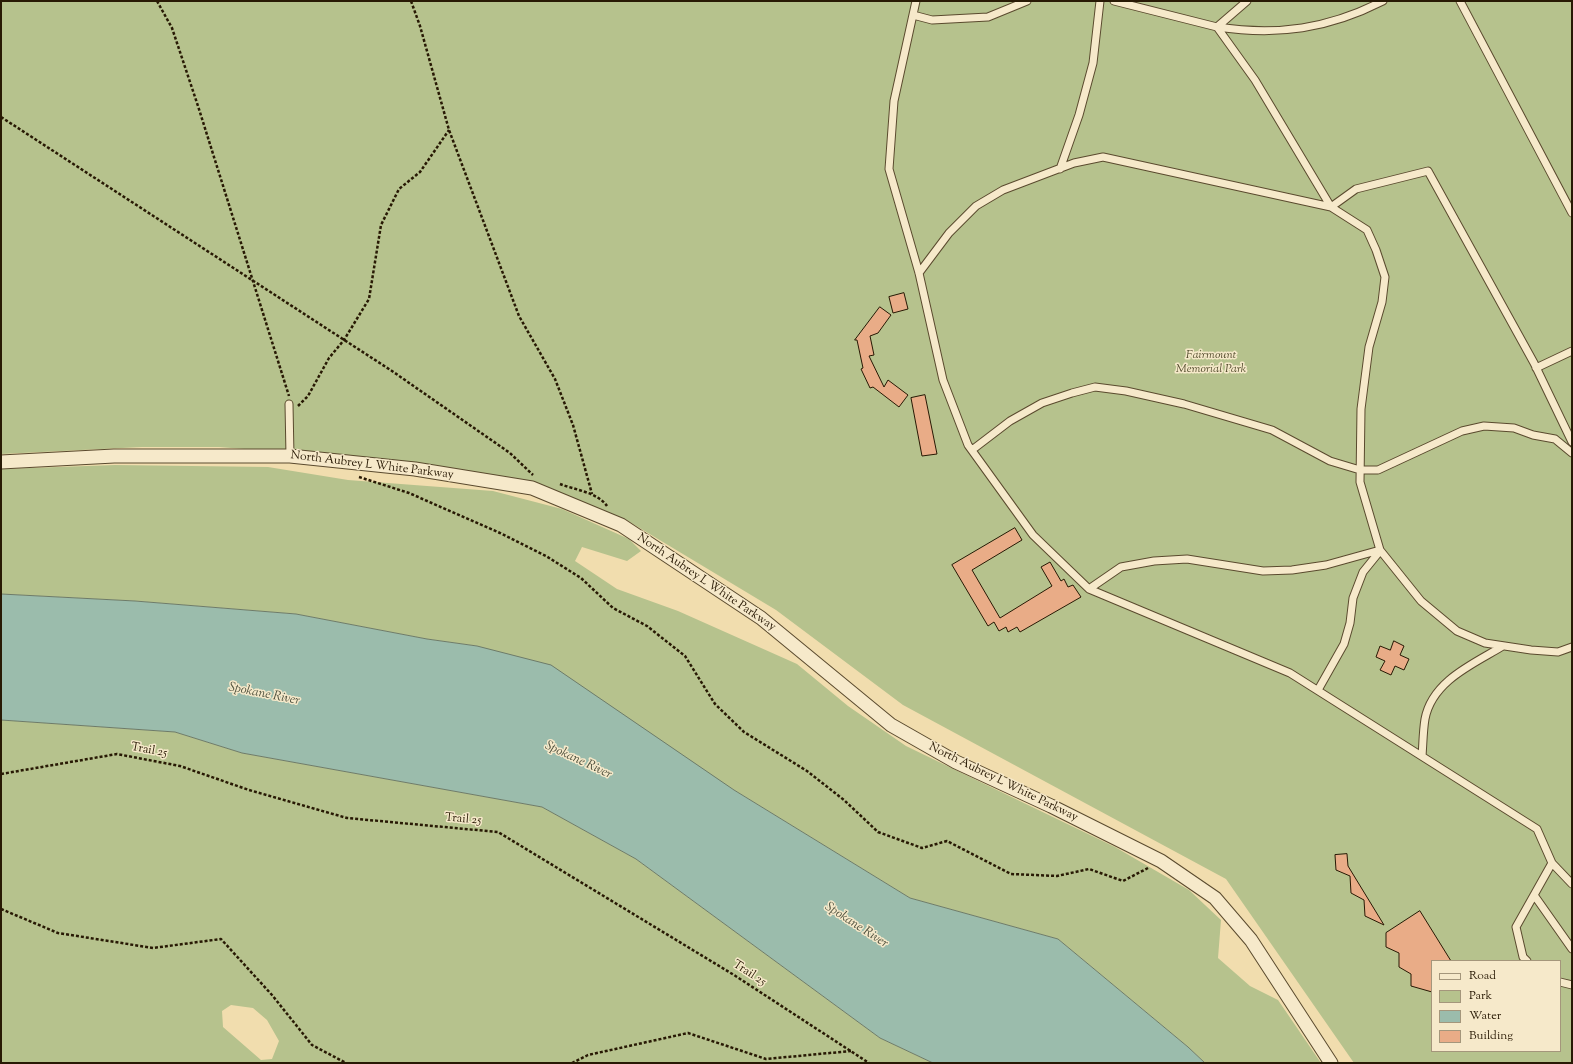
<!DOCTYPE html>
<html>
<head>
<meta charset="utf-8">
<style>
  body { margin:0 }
  #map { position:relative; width:1573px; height:1064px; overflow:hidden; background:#f1ddae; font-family:"Sorts Mill Goudy",serif }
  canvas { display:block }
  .frame { position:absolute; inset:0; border:2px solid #281904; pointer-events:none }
  .legend { position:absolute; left:1431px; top:960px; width:130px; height:92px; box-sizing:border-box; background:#f6e9ca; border:1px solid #a4967b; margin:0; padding:5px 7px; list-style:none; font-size:12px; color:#281904 }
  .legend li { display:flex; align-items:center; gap:8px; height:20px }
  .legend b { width:20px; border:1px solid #a4967b }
</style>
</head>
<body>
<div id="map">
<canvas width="1573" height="1064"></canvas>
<div class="frame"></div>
<ul class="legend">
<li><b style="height:5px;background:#f6e9ca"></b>Road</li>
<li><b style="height:11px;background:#b6c28d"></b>Park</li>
<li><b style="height:11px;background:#9bbcac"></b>Water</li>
<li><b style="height:11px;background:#e9ac87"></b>Building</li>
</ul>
</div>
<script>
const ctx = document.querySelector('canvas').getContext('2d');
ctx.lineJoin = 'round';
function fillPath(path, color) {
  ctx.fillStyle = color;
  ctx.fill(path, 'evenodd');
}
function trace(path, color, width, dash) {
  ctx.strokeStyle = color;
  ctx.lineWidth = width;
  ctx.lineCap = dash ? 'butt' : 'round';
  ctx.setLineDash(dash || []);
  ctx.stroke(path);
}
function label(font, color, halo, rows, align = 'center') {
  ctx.font = font + ' "Sorts Mill Goudy",serif';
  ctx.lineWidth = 3;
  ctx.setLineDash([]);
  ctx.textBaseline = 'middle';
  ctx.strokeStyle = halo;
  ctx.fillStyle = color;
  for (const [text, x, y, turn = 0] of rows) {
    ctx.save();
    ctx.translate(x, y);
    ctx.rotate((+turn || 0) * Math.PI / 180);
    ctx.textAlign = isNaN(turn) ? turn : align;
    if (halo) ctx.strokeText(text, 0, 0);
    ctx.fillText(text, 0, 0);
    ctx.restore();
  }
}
fillPath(new Path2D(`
  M 1,1 L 1572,1 L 1572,1063 L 1354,1063 L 1226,879 L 903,705 L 776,610 L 628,521 L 534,482 L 410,462 L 219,447 L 142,447 L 1,454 ZM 1432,961 L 1560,961 L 1560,1051 L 1432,1051 Z
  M 115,465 L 268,467 L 348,480 L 493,491 L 562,509 L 629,539 L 641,551 L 627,561 L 582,547 L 575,561 L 617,589 L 678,611 L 797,664 L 848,706 L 906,746 L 1115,847 L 1189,890 L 1221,920 L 1218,958 L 1250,986 L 1278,1000 L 1321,1063 L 1205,1063 L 1188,1047 L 1058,939 L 910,898 L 734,790 L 477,646 L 427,639 L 296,614 L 135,601 L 1,594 L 1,469 Z
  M 1,720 L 175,732 L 242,753 L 542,807 L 636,859 L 880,1038 L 933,1063 L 1,1063 ZM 231,1005 L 253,1008 L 267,1020 L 279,1041 L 272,1059 L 261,1060 L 223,1027 L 222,1011 Z`), '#b6c28d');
const water = new Path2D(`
  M 1,594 L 135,601 L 296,614 L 427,639 L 477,646 L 551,665 L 734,790 L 910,898 L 1058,939 L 1188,1047 L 1205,1063 L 933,1063 L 880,1038 L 636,859 L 542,807 L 242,753 L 175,732 L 1,720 Z`);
fillPath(water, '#9bbcac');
trace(water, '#6d7b69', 1);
const building = new Path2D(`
  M 904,293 L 908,309 L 893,313 L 889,297 Z
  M 880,307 L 891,315 L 878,333 L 870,336 L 874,355 L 869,356 L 884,387 L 888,380 L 908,395 L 899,407 L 873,387 L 870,388 L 861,369 L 863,368 L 857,340 L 855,340 Z
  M 925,395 L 937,454 L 922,456 L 911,398 Z
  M 1015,528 L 1022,540 L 972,570 L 1000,618 L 1052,586 L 1041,567 L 1050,562 L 1061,581 L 1064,579 L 1068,587 L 1073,585 L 1081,597 L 1020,632 L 1017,627 L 1008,632 L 1006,627 L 999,631 L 994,622 L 988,626 L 952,565 Z
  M 1394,641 L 1404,646 L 1400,655 L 1409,659 L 1404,670 L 1395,666 L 1391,675 L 1380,670 L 1385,661 L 1376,657 L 1380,646 L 1390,650 Z
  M 1347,854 L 1348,866 L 1384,925 L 1365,916 L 1364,900 L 1351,893 L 1350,876 L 1336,870 L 1335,855 Z
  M 1420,911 L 1451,961 L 1432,961 L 1432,992 L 1411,986 L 1411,974 L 1399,967 L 1399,953 L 1386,947 L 1386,933 Z`);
fillPath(building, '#e9ac87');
trace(building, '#281904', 1);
const lane = new Path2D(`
  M 916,1 L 894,101 L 889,169 L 919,273 L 943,380 L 968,445 L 1033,535 L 1089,589 L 1290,673 L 1537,829 L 1552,863 L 1572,884
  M 1114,1 L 1217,27 L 1255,80 L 1331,207 L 1356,189 L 1428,171 L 1534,363 L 1572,442
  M 1460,1 L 1572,213
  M 913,15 L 932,20 L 988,17 L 1027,1
  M 1217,27 C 1278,36 1328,29 1383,1
  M 1217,27 L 1247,1
  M 1060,169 L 1079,115 L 1093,63 L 1100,1
  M 919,273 L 949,233 L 976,206 L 1003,190 L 1074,163 L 1103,157 L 1331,207 L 1367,230 L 1376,250 L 1385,277 L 1382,302 L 1369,347 L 1361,409 L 1360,482 L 1380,550 L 1421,601 L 1457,631 L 1485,643 L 1531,650 L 1558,652 L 1572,647
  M 1536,368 L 1572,351
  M 289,404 L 290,456
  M 972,450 L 1010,421 L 1042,403 L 1072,393 L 1095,387 L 1126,391 L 1184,404 L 1272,430 L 1330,461 L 1360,470 L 1378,470 L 1462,431 L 1484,426 L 1514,428 L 1533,435 L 1555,439 L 1572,453
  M 1089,589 L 1121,567 L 1154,561 L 1187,559 L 1263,571 L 1292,570 L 1326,565 L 1380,550
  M 1318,690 L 1344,644 L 1350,623 L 1353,598 L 1363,572 L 1380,551
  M 1422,756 C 1423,744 1423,731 1425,719 C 1432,681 1473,664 1503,646
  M 1534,895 L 1572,949
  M 1527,961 L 1523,957 L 1516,927 L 1552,863
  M 1560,982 L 1572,985`);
const street = new Path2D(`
  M 1,462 L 114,456 L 290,456 L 415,469 L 532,488 L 621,525 L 761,618 L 891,725 L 956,762 L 1051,806 L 1161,861 L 1215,898 L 1251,940 L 1331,1063`);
trace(lane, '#5a4a2e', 9);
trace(street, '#5a4a2e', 15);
trace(new Path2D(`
  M 157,1 L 172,28 L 198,106 L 289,396
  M 411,1 L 420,26 L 449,130 L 519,316 L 555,379 L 573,425 L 592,494
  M 1,117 L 392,371 L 510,453 L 533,475
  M 298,406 L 308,396 L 329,358 L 344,340 L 369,299 L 381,225 L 399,189 L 420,172 L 449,130
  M 359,477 L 409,493 L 500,533 L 546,556 L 581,578 L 613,608 L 647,626 L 685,656 L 715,704 L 744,732 L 807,771 L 844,800 L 878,832 L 922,848 L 947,841 L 1011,874 L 1057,876 L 1089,869 L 1123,881 L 1148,868
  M 560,484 C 575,490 597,492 607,506
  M 1,774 L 117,754 L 180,766 L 249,790 L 347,818 L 498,832 L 734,975 L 869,1063
  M 1,909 L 58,933 L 153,948 L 221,939 L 272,995 L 312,1045 L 346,1063
  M 572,1063 L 588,1055 L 688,1033 L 766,1059 L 851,1051`), '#281904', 2.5, [3, 2]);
trace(lane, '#f6e9ca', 7);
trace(street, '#f6e9ca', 13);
label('italic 12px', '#534c2d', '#f6e9ca', [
  ["Fairmount",1211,356],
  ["Memorial Park",1211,370]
]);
label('12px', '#281904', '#f6e9ca', [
  ["North Aubrey L White Parkway",372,466,7],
  ["North Aubrey L White Parkway",706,583,34],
  ["Trail 25",149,751,10],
  ["North Aubrey L White Parkway",1003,783,26],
  ["Trail 25",463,820,5],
  ["Trail 25",749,974,33]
]);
label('italic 13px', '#50523f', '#f6e9ca', [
  ["Spokane River",264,695,11],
  ["Spokane River",578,761,25],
  ["Spokane River",856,926,33]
]);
</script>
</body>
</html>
